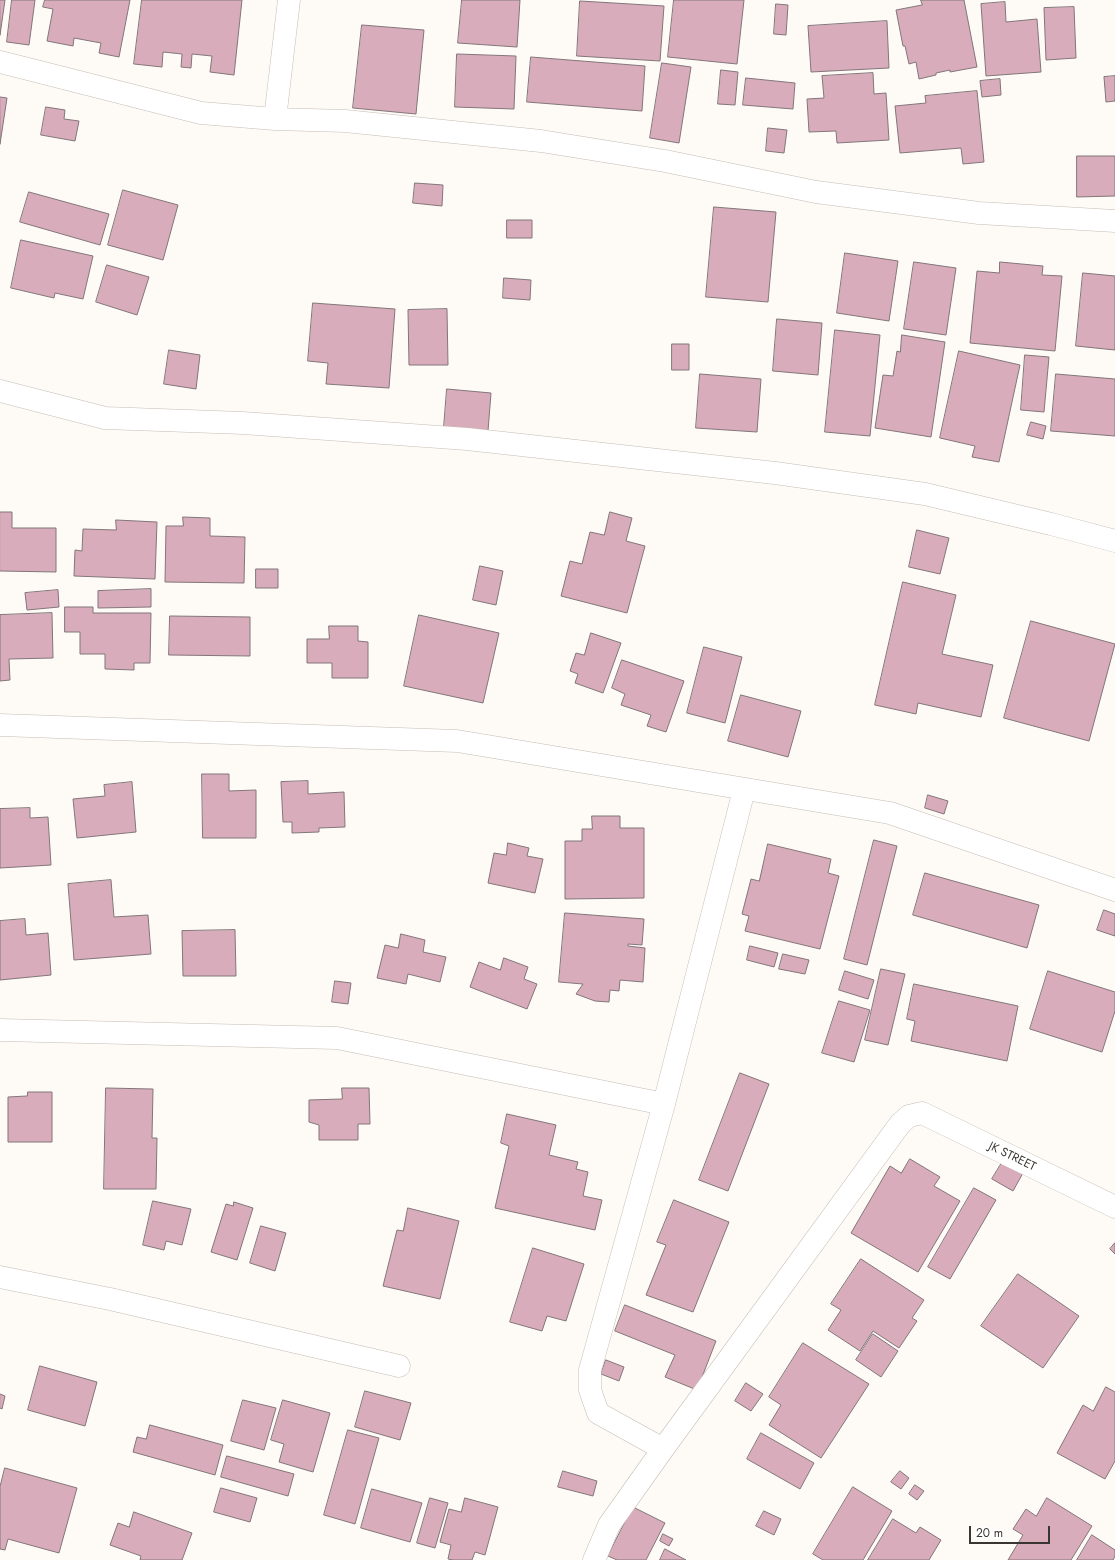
<!DOCTYPE html>
<html>
<head>
<meta charset="utf-8">
<style>
  body { margin:0 }
  #map { position:relative; width:1115px; height:1560px; overflow:hidden; background:#fefaf6; font-family:Jost,sans-serif }
  canvas { display:block }
  .scale { position:absolute; left:969px; top:1526px; width:81px; height:18px; box-sizing:border-box; border:2px solid #393532; border-top:0; padding-left:5px; font-size:12px; line-height:14px; white-space:nowrap; color:#393532; -webkit-text-stroke:3px #fff; paint-order:stroke }
</style>
</head>
<body>
<div id="map">
<canvas width="1115" height="1560"></canvas>
<div class="scale">20 m</div>
</div>
<script>
const ctx = document.querySelector('canvas').getContext('2d');
ctx.lineJoin = 'round';
function fillPath(path, color) {
  ctx.fillStyle = color;
  ctx.fill(path, 'evenodd');
}
function trace(path, color, width, dash) {
  ctx.strokeStyle = color;
  ctx.lineWidth = width;
  ctx.lineCap = dash ? 'butt' : 'round';
  ctx.setLineDash(dash || []);
  ctx.stroke(path);
}
function label(font, color, halo, rows, align = 'center') {
  ctx.font = font + ' Jost,sans-serif';
  ctx.lineWidth = 4;
  ctx.setLineDash([]);
  ctx.textBaseline = 'middle';
  ctx.strokeStyle = halo;
  ctx.fillStyle = color;
  for (const [text, x, y, turn = 0] of rows) {
    ctx.save();
    ctx.translate(x, y);
    ctx.rotate((+turn || 0) * Math.PI / 180);
    ctx.textAlign = isNaN(turn) ? turn : align;
    if (halo) ctx.strokeText(text, 0, 0);
    ctx.fillText(text, 0, 0);
    ctx.restore();
  }
}
const building = new Path2D(`
  M 0,0 L 5,0 L 0,35 Z
  M 12,0 L 35,0 L 29,45 L 7,42 Z
  M 45,0 L 130,0 L 119,57 L 99,53 L 101,43 L 74,38 L 73,46 L 47,41 L 53,9 L 43,7 Z
  M 142,0 L 242,0 L 234,75 L 210,72 L 212,56 L 192,54 L 191,68 L 181,67 L 182,54 L 163,52 L 162,67 L 134,64 Z
  M 462,0 L 520,0 L 517,47 L 458,43 Z
  M 674,0 L 744,0 L 737,64 L 668,57 Z
  M 921,0 L 964,0 L 977,67 L 950,72 L 950,70 L 936,73 L 936,75 L 919,79 L 916,62 L 909,64 L 905,46 L 903,46 L 896,10 L 922,5 Z
  M 580,1 L 664,6 L 660,61 L 577,56 Z
  M 1005,2 L 1006,22 L 1037,19 L 1041,72 L 986,76 L 981,4 Z
  M 776,4 L 788,5 L 786,35 L 774,34 Z
  M 1074,7 L 1076,58 L 1046,60 L 1044,8 Z
  M 887,21 L 889,68 L 811,72 L 808,26 Z
  M 362,25 L 424,30 L 416,114 L 353,108 Z
  M 457,54 L 516,56 L 514,109 L 455,107 Z
  M 531,57 L 645,66 L 642,111 L 527,102 Z
  M 662,63 L 691,67 L 679,143 L 650,138 Z
  M 721,70 L 738,72 L 735,105 L 718,104 Z
  M 873,73 L 874,94 L 886,93 L 889,140 L 837,143 L 836,131 L 809,132 L 807,99 L 824,98 L 822,76 Z
  M 1115,76 L 1115,101 L 1106,102 L 1104,77 Z
  M 746,78 L 795,83 L 793,109 L 743,105 Z
  M 1000,79 L 1001,95 L 982,97 L 980,81 Z
  M 977,91 L 984,162 L 963,164 L 961,148 L 900,153 L 895,106 L 926,103 L 925,96 Z
  M 0,97 L 7,98 L 0,144 Z
  M 46,107 L 65,110 L 64,119 L 79,121 L 75,141 L 41,135 Z
  M 768,128 L 787,130 L 784,153 L 766,151 Z
  M 1077,156 L 1115,156 L 1115,196 L 1077,197 Z
  M 415,183 L 443,185 L 442,206 L 413,203 Z
  M 123,190 L 178,205 L 163,260 L 108,245 Z
  M 29,192 L 109,214 L 100,245 L 20,222 Z
  M 714,207 L 776,212 L 768,302 L 706,297 Z
  M 507,220 L 532,220 L 532,238 L 507,238 Z
  M 21,240 L 93,256 L 83,299 L 55,293 L 54,298 L 11,288 Z
  M 845,253 L 898,261 L 889,321 L 837,313 Z
  M 914,262 L 956,268 L 946,335 L 904,329 Z
  M 1000,262 L 1043,266 L 1042,275 L 1062,276 L 1055,351 L 970,343 L 977,271 L 999,273 Z
  M 107,265 L 149,277 L 137,315 L 96,302 Z
  M 1083,273 L 1115,276 L 1115,350 L 1076,346 Z
  M 504,278 L 531,280 L 530,300 L 503,298 Z
  M 313,303 L 395,309 L 389,388 L 326,384 L 328,363 L 308,361 Z
  M 447,309 L 448,365 L 409,365 L 408,310 Z
  M 777,319 L 822,323 L 818,375 L 773,371 Z
  M 835,330 L 880,335 L 870,436 L 825,432 Z
  M 902,335 L 945,342 L 931,437 L 875,428 L 883,375 L 893,376 L 897,351 L 900,352 Z
  M 672,344 L 689,344 L 689,370 L 672,370 Z
  M 169,350 L 200,355 L 196,389 L 164,384 Z
  M 959,351 L 1020,365 L 999,462 L 972,457 L 975,446 L 940,438 Z
  M 1025,355 L 1049,357 L 1044,412 L 1021,410 Z
  M 700,374 L 761,379 L 757,432 L 696,428 Z
  M 1056,374 L 1115,379 L 1115,436 L 1051,431 Z
  M 447,389 L 491,393 L 488,431 L 444,427 Z
  M 1031,422 L 1046,426 L 1043,439 L 1027,435 Z
  M 0,512 L 12,512 L 12,528 L 56,528 L 56,572 L 0,571 Z
  M 610,512 L 632,518 L 626,541 L 645,546 L 627,613 L 561,596 L 570,561 L 582,564 L 590,532 L 604,535 Z
  M 183,517 L 210,518 L 210,536 L 245,537 L 244,583 L 165,582 L 166,526 L 183,526 Z
  M 116,520 L 157,522 L 155,579 L 74,576 L 75,550 L 82,551 L 83,529 L 116,530 Z
  M 917,530 L 949,538 L 940,574 L 909,567 Z
  M 480,566 L 503,571 L 496,605 L 473,600 Z
  M 256,569 L 278,569 L 278,588 L 256,588 Z
  M 903,582 L 956,595 L 942,654 L 993,665 L 981,717 L 918,703 L 916,714 L 875,705 Z
  M 151,589 L 151,607 L 98,608 L 98,591 Z
  M 58,590 L 59,607 L 27,610 L 25,593 Z
  M 65,607 L 93,607 L 93,613 L 151,613 L 150,663 L 134,663 L 134,670 L 105,669 L 105,654 L 80,654 L 80,632 L 65,632 Z
  M 52,613 L 53,658 L 9,659 L 10,680 L 0,681 L 0,615 Z
  M 419,615 L 499,633 L 483,703 L 404,686 Z
  M 170,616 L 250,617 L 250,656 L 169,655 Z
  M 1031,621 L 1115,644 L 1089,741 L 1004,718 Z
  M 329,626 L 358,626 L 358,641 L 368,642 L 368,678 L 332,678 L 332,663 L 307,663 L 307,639 L 329,639 Z
  M 591,633 L 621,643 L 603,693 L 575,683 L 578,674 L 570,671 L 576,653 L 584,655 Z
  M 704,647 L 742,657 L 725,723 L 687,713 Z
  M 622,660 L 684,681 L 666,732 L 647,726 L 651,715 L 621,705 L 625,694 L 612,688 Z
  M 741,695 L 801,711 L 788,757 L 728,741 Z
  M 202,774 L 229,774 L 229,791 L 256,790 L 256,838 L 203,838 Z
  M 308,781 L 308,794 L 344,792 L 345,827 L 319,828 L 319,832 L 292,833 L 292,822 L 283,822 L 281,782 Z
  M 132,782 L 136,832 L 77,838 L 73,799 L 105,796 L 104,785 Z
  M 928,795 L 948,801 L 944,814 L 925,808 Z
  M 30,808 L 30,818 L 48,817 L 51,865 L 0,868 L 0,809 Z
  M 592,816 L 620,816 L 620,828 L 644,828 L 644,898 L 565,899 L 565,841 L 582,841 L 582,829 L 592,829 Z
  M 874,840 L 897,846 L 867,965 L 844,959 Z
  M 508,843 L 529,848 L 527,856 L 543,859 L 535,893 L 488,883 L 494,853 L 506,855 Z
  M 768,844 L 831,859 L 828,873 L 839,876 L 820,949 L 745,931 L 749,916 L 742,914 L 751,879 L 759,881 Z
  M 925,873 L 1039,905 L 1027,948 L 913,915 Z
  M 111,880 L 114,917 L 148,915 L 151,954 L 74,960 L 68,884 Z
  M 1104,910 L 1115,914 L 1115,936 L 1097,930 Z
  M 565,913 L 644,919 L 642,945 L 628,944 L 628,946 L 645,948 L 643,982 L 620,980 L 619,991 L 610,990 L 609,1002 L 595,1001 L 576,994 L 583,984 L 559,982 Z
  M 25,919 L 26,935 L 48,933 L 51,975 L 0,980 L 0,921 Z
  M 235,930 L 236,976 L 183,976 L 182,931 Z
  M 401,934 L 425,940 L 423,952 L 446,957 L 440,982 L 408,974 L 406,984 L 377,978 L 385,945 L 398,948 Z
  M 750,946 L 778,953 L 774,967 L 747,960 Z
  M 783,954 L 809,960 L 805,974 L 779,969 Z
  M 504,958 L 528,967 L 524,979 L 537,984 L 527,1009 L 470,987 L 479,962 L 500,970 Z
  M 881,969 L 905,974 L 888,1045 L 865,1040 Z
  M 845,971 L 874,980 L 868,999 L 839,990 Z
  M 1048,971 L 1115,992 L 1115,1011 L 1102,1052 L 1030,1029 Z
  M 335,981 L 351,983 L 348,1004 L 332,1002 Z
  M 914,984 L 1018,1006 L 1007,1061 L 911,1041 L 915,1021 L 907,1019 Z
  M 839,1001 L 870,1010 L 854,1062 L 822,1053 Z
  M 740,1073 L 769,1084 L 728,1191 L 699,1180 Z
  M 106,1088 L 153,1089 L 152,1138 L 157,1138 L 156,1189 L 104,1189 Z
  M 342,1088 L 369,1088 L 370,1124 L 358,1124 L 358,1140 L 319,1140 L 319,1125 L 309,1122 L 309,1100 L 342,1099 Z
  M 28,1092 L 52,1092 L 52,1142 L 8,1142 L 8,1097 L 27,1096 Z
  M 507,1114 L 556,1125 L 549,1155 L 578,1162 L 576,1169 L 588,1172 L 583,1196 L 602,1200 L 595,1230 L 495,1208 L 509,1146 L 501,1143 Z
  M 910,1159 L 940,1177 L 934,1186 L 960,1201 L 918,1272 L 851,1233 L 890,1166 L 901,1173 Z
  M 1003,1161 L 1023,1173 L 1013,1191 L 992,1179 Z
  M 974,1188 L 996,1200 L 950,1279 L 928,1267 Z
  M 674,1200 L 729,1222 L 693,1312 L 646,1295 L 666,1245 L 657,1242 Z
  M 153,1201 L 191,1209 L 182,1245 L 166,1241 L 164,1250 L 143,1245 Z
  M 234,1202 L 253,1208 L 237,1260 L 211,1252 L 226,1204 L 233,1206 Z
  M 408,1208 L 459,1221 L 440,1299 L 383,1286 L 397,1230 L 403,1231 Z
  M 261,1226 L 286,1233 L 275,1271 L 250,1263 Z
  M 1115,1243 L 1115,1254 L 1110,1249 Z
  M 533,1248 L 584,1264 L 566,1321 L 547,1316 L 542,1331 L 510,1322 Z
  M 861,1259 L 924,1300 L 912,1318 L 917,1321 L 899,1348 L 873,1331 L 860,1351 L 828,1330 L 841,1310 L 831,1304 Z
  M 1018,1274 L 1079,1316 L 1043,1368 L 981,1326 Z
  M 625,1305 L 716,1341 L 697,1390 L 665,1377 L 675,1355 L 615,1331 Z
  M 873,1334 L 898,1351 L 881,1377 L 856,1360 Z
  M 803,1343 L 869,1384 L 821,1458 L 769,1425 L 781,1405 L 769,1397 Z
  M 606,1360 L 624,1367 L 619,1381 L 601,1374 Z
  M 40,1366 L 97,1382 L 85,1426 L 28,1410 Z
  M 746,1383 L 763,1394 L 751,1411 L 735,1401 Z
  M 1106,1387 L 1115,1392 L 1115,1461 L 1105,1479 L 1057,1453 L 1083,1405 L 1093,1411 Z
  M 365,1391 L 411,1403 L 400,1440 L 355,1427 Z
  M 0,1394 L 5,1396 L 2,1409 L 0,1408 Z
  M 243,1400 L 276,1408 L 264,1450 L 231,1441 Z
  M 283,1400 L 330,1413 L 313,1472 L 279,1462 L 284,1444 L 271,1440 Z
  M 150,1425 L 223,1445 L 215,1475 L 133,1452 L 137,1437 L 146,1439 Z
  M 348,1430 L 379,1438 L 355,1524 L 324,1515 Z
  M 761,1433 L 814,1463 L 800,1489 L 747,1459 Z
  M 227,1456 L 294,1474 L 288,1496 L 221,1477 Z
  M 5,1468 L 77,1488 L 59,1553 L 8,1539 L 5,1550 L 0,1549 L 0,1487 Z
  M 563,1471 L 597,1481 L 593,1496 L 558,1487 Z
  M 900,1471 L 909,1478 L 901,1489 L 891,1482 Z
  M 915,1485 L 924,1491 L 917,1500 L 909,1494 Z
  M 853,1487 L 892,1511 L 863,1560 L 823,1560 L 813,1554 Z
  M 221,1488 L 257,1498 L 250,1522 L 214,1512 Z
  M 372,1489 L 422,1503 L 410,1542 L 361,1528 Z
  M 430,1498 L 448,1503 L 435,1548 L 417,1543 Z
  M 465,1498 L 498,1507 L 485,1555 L 475,1552 L 472,1560 L 453,1560 L 448,1559 L 451,1545 L 440,1542 L 449,1509 L 461,1512 Z
  M 1047,1498 L 1092,1526 L 1071,1560 L 1008,1560 L 1023,1535 L 1013,1529 L 1026,1509 L 1036,1516 Z
  M 633,1507 L 665,1523 L 646,1560 L 617,1560 L 608,1556 Z
  M 764,1511 L 781,1519 L 774,1535 L 756,1526 Z
  M 134,1512 L 192,1533 L 182,1560 L 140,1560 L 141,1556 L 110,1545 L 118,1523 L 129,1527 Z
  M 893,1519 L 916,1533 L 920,1527 L 941,1540 L 929,1560 L 868,1560 Z
  M 663,1534 L 673,1539 L 669,1546 L 660,1541 Z
  M 1092,1535 L 1115,1550 L 1115,1556 L 1113,1560 L 1077,1560 Z
  M 665,1549 L 686,1560 L 660,1560 Z`);
fillPath(building, '#d9acbb');
trace(building, '#82767a', 1);
const minor = new Path2D(`
  M 0,62 L 201,113 L 275,119 L 345,121 L 541,141 L 665,161 L 816,192 L 979,213 L 1115,221
  M 275,119 L 289,0
  M 0,391 L 105,418 L 243,423 L 467,439 L 775,473 L 925,494 L 1051,524 L 1115,541
  M 0,725 L 457,741 L 890,813 L 1115,890
  M 0,1030 L 337,1038 L 664,1104
  M 0,1277 L 110,1299 L 399,1366
  M 663,1449 L 598,1413 L 590,1390 L 590,1370 L 664,1104 L 744,790
  M 594,1560 L 609,1525 L 663,1449 L 900,1124 L 909,1116 L 922,1113 L 1115,1207`);
trace(minor, '#c6bdb5', 23);
trace(minor, '#fff', 22);
label('12px', '#393532', '#fff', [
  ["JK STREET",1012,1157,26]
]);
</script>
</body>
</html>
